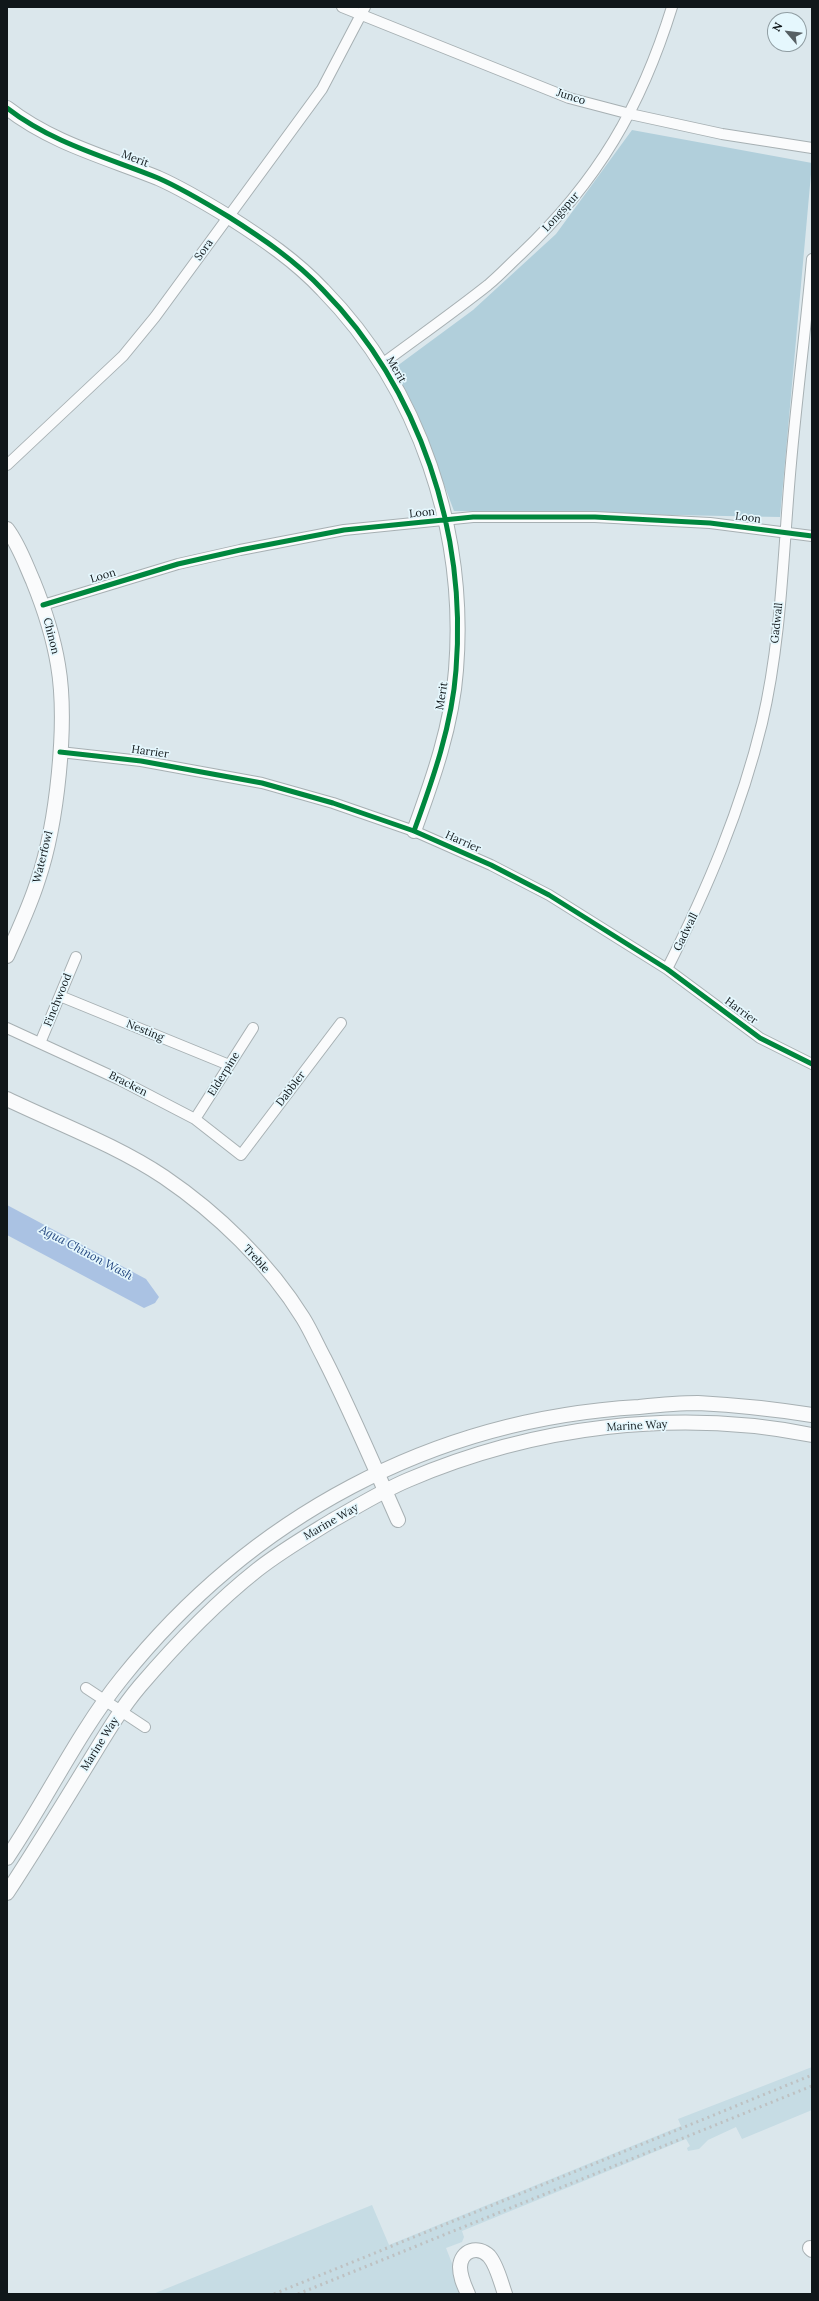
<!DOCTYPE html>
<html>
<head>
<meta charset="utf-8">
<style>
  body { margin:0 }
  #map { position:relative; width:819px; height:2301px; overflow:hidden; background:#dbe7ec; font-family:Lora,serif }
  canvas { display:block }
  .frame { position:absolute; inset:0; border:8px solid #10171a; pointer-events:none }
  .north { position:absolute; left:767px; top:12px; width:40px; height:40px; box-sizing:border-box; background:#e5f7fd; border:1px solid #909da2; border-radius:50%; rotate:298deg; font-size:11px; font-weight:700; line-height:16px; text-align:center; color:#10171a }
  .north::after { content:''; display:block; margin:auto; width:14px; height:18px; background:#576064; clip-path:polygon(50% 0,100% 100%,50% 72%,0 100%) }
</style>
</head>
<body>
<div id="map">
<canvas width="819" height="2301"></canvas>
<div class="frame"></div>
<div class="north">N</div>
</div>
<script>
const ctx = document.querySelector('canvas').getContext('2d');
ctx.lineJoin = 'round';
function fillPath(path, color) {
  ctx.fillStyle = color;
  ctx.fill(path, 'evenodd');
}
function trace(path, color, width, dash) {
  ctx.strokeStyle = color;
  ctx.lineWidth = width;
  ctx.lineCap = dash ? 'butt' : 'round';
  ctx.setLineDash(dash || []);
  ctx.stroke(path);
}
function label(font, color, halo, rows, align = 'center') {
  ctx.font = font + ' Lora,serif';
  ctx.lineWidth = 3.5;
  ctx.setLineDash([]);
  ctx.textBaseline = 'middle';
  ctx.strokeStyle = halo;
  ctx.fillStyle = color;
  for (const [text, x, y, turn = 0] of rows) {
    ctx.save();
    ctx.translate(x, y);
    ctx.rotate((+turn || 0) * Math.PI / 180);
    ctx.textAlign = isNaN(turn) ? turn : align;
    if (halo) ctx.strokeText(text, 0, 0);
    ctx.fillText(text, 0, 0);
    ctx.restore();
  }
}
fillPath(new Path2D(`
  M 812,2067 L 812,2110 L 742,2139 L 736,2127 L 708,2140 L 699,2149 L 688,2151 L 687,2148 L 690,2146 L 686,2139 L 462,2231 L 464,2237 L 462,2242 L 446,2248 L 464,2294 L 153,2294 L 372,2205 L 389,2245 L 681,2126 L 678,2119 Z`), '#c6dce4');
fillPath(new Path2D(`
  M 632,130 L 812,163 L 780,517 L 454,511 L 423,429 L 393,369 L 473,310 L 556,234 Z`), '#b1cfdb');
fillPath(new Path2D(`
  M 7,1205 L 146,1279 L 159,1297 L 155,1303 L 144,1308 L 7,1235 Z`), '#aac2e3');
const street = new Path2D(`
  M 342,7 L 569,98 L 630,114 L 722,134 L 812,148
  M 382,364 C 417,338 454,312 488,285 C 500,275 510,264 521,254 C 598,181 641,107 672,7
  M 7,465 L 123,356 L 155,317 L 322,89 L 365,7
  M 43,605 L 178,564 L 240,550 L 344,530 L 473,517 L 595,517 L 710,523 L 812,536
  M 60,752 L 141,761 L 262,783 L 333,803 L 414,831 L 491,865 L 549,895 L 667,969 L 760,1038 L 812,1064
  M 667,969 C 707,889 741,810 762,723 C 782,638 783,550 791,463 C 797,395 806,327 812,259
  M 60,996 L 229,1065
  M 7,1028 L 118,1079 L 195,1119 L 241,1155 L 341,1023
  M 40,1043 L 76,957
  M 195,1119 L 253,1028
  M 86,1688 L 145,1727`);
const secondary = new Path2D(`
  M 7,108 C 52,143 106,157 158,178 C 183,189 206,203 229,217 C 262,238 296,261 323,290 C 420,389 467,533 456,670 C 452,725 433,779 414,831
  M 7,529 C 19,545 25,563 33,581 C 44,608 53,635 58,665 C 68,723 57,824 38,880 C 30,906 18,931 7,956
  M 7,1099 C 59,1124 116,1145 164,1177 C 217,1213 269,1263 303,1318 C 311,1331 317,1345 324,1358 C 351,1411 374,1466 398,1520
  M 7,1858 C 47,1799 77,1734 122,1678 C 251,1517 432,1419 639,1407 C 658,1405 679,1403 698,1403 C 736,1405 774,1409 812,1415
  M 7,1893 C 33,1853 59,1811 84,1770 C 102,1741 118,1712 140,1686 C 176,1644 214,1604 257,1570 C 281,1551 307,1536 333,1520 C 358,1506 382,1491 408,1480 C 534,1426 677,1408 812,1435
  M 810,2248 L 812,2250
  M 468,2294 C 464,2285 460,2277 460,2267 C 461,2250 478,2245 489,2256 C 497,2265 501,2283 505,2294`);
trace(street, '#a7b0b3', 12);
trace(secondary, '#a7b0b3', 16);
trace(street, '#fafbfc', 10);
trace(secondary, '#fafbfc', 14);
trace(new Path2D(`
  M 274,2294 L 812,2075
  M 298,2294 L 812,2086`), '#bec1c2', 3, [2, 4]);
trace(new Path2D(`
  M 7,108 C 52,143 106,157 158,178 C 183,189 206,203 229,217 C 262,238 296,261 323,290 C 420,389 467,533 456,670 C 452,725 433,779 414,831
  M 43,605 L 178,564 L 240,550 L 344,530 L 473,517 L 595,517 L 710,523 L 812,536
  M 60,752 L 141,761 L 262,783 L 333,803 L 414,831 L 491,865 L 549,895 L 667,969 L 760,1038 L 812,1064`), '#00873e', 5);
label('11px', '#10171a', '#e5f7fd', [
  ["Junco",571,97,18],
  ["Merit",135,159,21],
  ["Longspur",561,212,-48],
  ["Sora",204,250,-54],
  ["Merit",396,370,60],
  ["Loon",422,513,-6],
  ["Loon",748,518,7],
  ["Loon",103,576,-17],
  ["Gadwall",777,623,-84],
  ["Chinon",51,636,76],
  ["Merit",442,696,-81],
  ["Harrier",150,752,8],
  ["Harrier",463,842,24],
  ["Waterfowl",43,857,-76],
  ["Gadwall",686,932,-64],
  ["Finchwood",58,1000,-68],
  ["Harrier",741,1011,36],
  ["Nesting",145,1031,22],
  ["Elderpine",224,1074,-58],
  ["Bracken",128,1084,27],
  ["Dabbler",291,1089,-53],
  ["Treble",256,1259,48],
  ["Marine Way",637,1426,-3],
  ["Marine Way",331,1522,-30],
  ["Marine Way",100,1744,-58]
]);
label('italic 12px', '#254880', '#e5f7fd', [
  ["Agua Chinon Wash",86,1253,28]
]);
</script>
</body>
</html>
